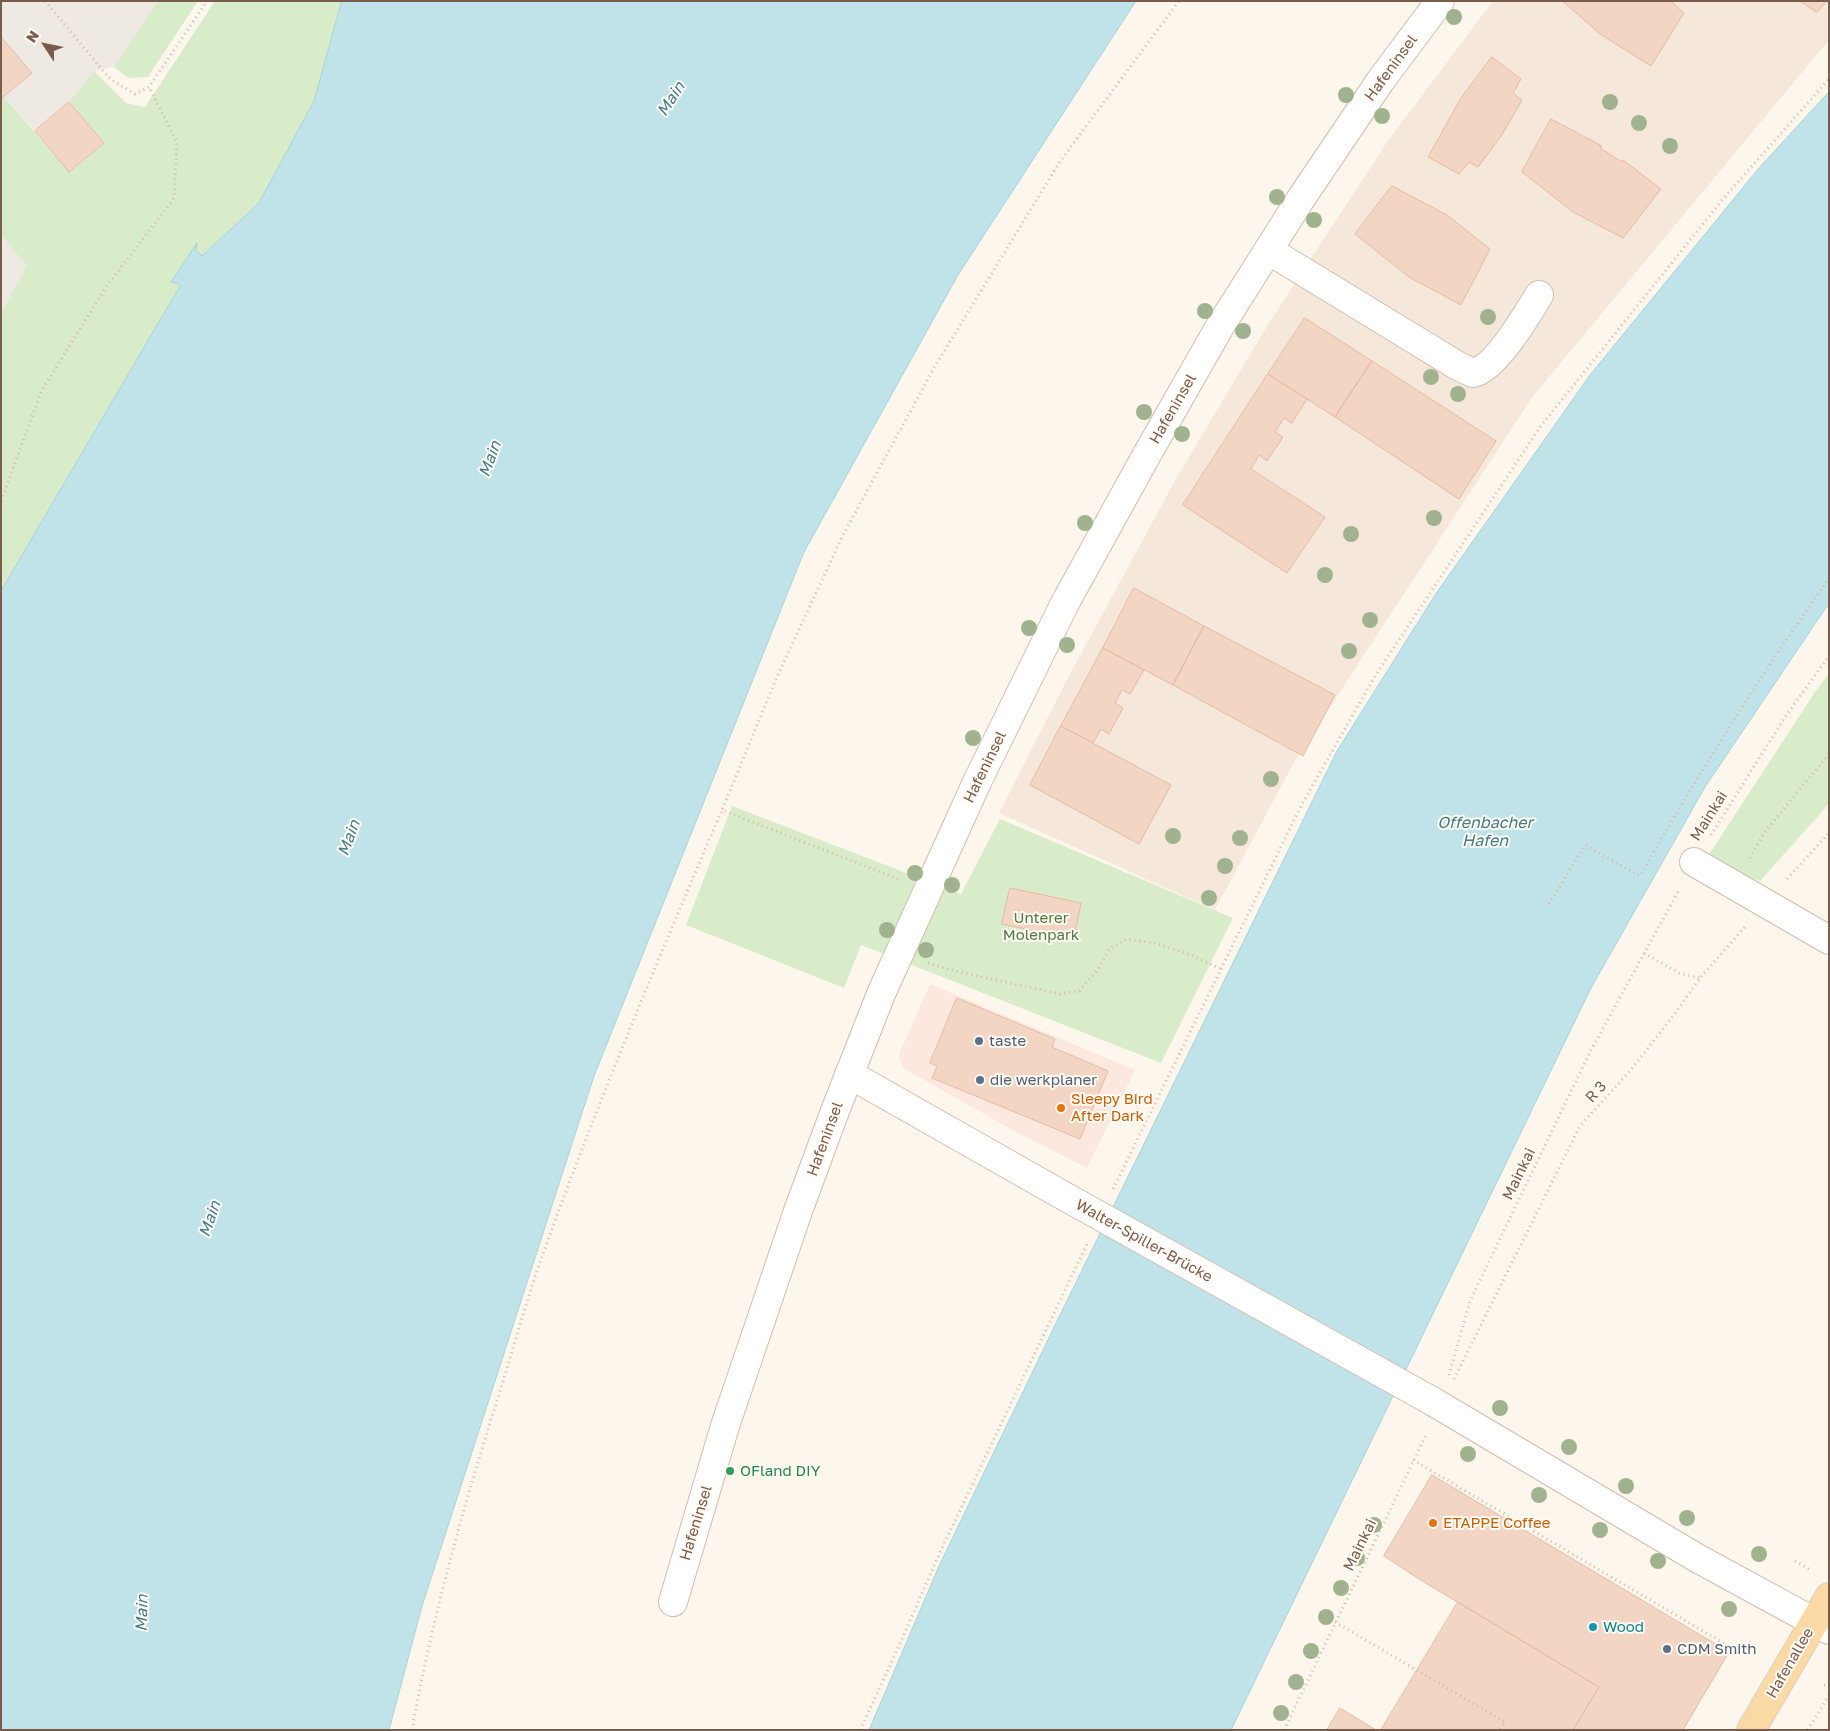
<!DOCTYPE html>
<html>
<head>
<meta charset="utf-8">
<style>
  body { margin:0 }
  #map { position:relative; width:1830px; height:1731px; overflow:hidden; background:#fdf6ec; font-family:"Golos Text",sans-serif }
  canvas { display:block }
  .frame { position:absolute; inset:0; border:2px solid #7a5c4d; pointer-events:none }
  .north { position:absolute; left:20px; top:20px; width:50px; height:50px; -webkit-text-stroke:4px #fffaf3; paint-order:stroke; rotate:304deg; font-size:14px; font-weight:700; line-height:20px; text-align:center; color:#7a5c4d }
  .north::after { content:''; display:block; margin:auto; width:18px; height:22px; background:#7a5c4d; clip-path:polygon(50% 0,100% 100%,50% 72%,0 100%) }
</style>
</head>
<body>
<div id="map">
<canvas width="1830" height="1731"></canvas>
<div class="frame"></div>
<div class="north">N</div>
</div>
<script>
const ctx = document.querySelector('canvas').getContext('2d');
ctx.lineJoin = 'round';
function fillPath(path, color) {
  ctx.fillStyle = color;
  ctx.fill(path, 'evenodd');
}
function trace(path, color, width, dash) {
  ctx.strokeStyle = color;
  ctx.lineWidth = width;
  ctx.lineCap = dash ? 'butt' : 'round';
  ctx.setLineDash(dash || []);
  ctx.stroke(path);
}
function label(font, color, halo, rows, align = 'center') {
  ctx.font = font + ' "Golos Text",sans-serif';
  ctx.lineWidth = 4;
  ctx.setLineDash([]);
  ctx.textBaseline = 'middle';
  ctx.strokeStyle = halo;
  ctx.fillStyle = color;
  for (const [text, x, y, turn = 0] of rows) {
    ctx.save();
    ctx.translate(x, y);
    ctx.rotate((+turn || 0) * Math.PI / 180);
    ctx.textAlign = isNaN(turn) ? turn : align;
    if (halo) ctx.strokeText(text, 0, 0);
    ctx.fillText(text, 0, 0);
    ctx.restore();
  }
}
fillPath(new Path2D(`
  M 1493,1 L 1829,1 L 1829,40 L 1533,396 L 1293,764 L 1215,910 L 999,813 L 1071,672 L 1177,477 L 1269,323 L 1387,142 Z`), '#f5e8da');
fillPath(new Path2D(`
  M 930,984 L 1135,1070 L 1087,1168 L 1014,1131 L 903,1068 L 899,1058 L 900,1052 Z`), '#fde8e0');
fillPath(new Path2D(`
  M 1,1 L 158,1 L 114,67 L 94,71 L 69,102 L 35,131 L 4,97 L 1,99 Z
  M 1,235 L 28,266 L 1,313 Z`), '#efe9e4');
fillPath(new Path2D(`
  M 158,1 L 198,1 L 148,77 L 128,78 L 114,67 Z
  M 215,1 L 342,1 L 314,101 L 259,203 L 202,256 L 196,250 L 196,245 L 171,282 L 177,283 L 180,286 L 1,591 L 1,313 L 27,266 L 1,235 L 1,99 L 4,97 L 70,172 L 103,143 L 69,102 L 94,71 L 126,103 L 145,107 Z
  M 1829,673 L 1829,804 L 1760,881 L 1727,870 L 1708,856 L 1815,692 Z
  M 732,806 L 961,894 L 1000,819 L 1233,918 L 1161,1063 L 861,945 L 844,988 L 686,925 Z`), '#d8ecc9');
const water = new Path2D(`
  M 342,1 L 1136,1 L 958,275 L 804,552 L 594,1076 L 422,1606 L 389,1730 L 1,1730 L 1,591 L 180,286 L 177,283 L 171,282 L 197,243 L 196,250 L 202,256 L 259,203 L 314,101 Z
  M 1829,92 L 1829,603 L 1705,787 L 1591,988 L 1231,1730 L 869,1730 L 939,1566 L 1059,1317 L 1337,751 L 1435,595 L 1590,375 L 1759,168 Z`);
fillPath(water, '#bfe3e8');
trace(water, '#a5d3da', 1);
const building = new Path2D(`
  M 1563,1 L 1671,1 L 1684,13 L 1651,66 L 1600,34 Z
  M 1800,1 L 1827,1 L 1817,12 Z
  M 1,37 L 32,73 L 1,99 Z
  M 1492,57 L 1521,79 L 1513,93 L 1522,100 L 1502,135 L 1478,167 L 1469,162 L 1459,174 L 1428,157 L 1461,98 Z
  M 69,102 L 104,143 L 69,172 L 35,131 Z
  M 1551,119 L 1602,146 L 1600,148 L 1622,162 L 1623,160 L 1661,189 L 1623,238 L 1573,212 L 1522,172 Z
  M 1392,186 L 1447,215 L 1490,249 L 1461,305 L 1409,277 L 1355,234 Z
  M 1305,318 L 1372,361 L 1335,417 L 1268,374 Z
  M 1372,361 L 1496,441 L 1459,499 L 1335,417 Z
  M 1268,374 L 1307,399 L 1292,423 L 1284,418 L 1275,432 L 1283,437 L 1267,461 L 1259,455 L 1251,469 L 1325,517 L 1287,573 L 1183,505 Z
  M 1134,588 L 1204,626 L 1173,685 L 1103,648 Z
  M 1204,626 L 1335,695 L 1303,756 L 1173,685 Z
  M 1103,648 L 1144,670 L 1130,694 L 1122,690 L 1115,703 L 1123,708 L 1109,734 L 1101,729 L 1093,743 L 1061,726 Z
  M 1061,726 L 1171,785 L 1139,844 L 1030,785 Z
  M 1010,888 L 1081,903 L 1074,939 L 1002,924 Z
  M 957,998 L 1055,1039 L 1052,1047 L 1108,1071 L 1080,1139 L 932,1078 L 937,1066 L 930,1063 Z
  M 1432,1475 L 1729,1652 L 1683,1730 L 1573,1730 L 1599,1687 L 1419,1579 L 1384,1556 Z
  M 1458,1602 L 1599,1687 L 1573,1730 L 1381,1730 Z
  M 1340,1708 L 1376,1730 L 1327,1730 Z`);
fillPath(building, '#f3d5c3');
trace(building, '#e6bba3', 1);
const minor = new Path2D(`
  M 1268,250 L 1458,366 L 1473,373 C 1495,369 1527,315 1539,295
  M 1694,862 L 1829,940
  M 849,1074 L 1064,1196
  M 1432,1401 L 1697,1558 L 1829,1630
  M 673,1602 L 725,1426 L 798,1211 L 835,1111 L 881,994 L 977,782 L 1065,603 L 1145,458 L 1219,328 L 1300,200 L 1381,80 L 1440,1`);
const major = new Path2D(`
  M 1751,1730 L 1829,1597`);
trace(minor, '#d1beb0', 30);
trace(major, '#dad1cd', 30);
trace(new Path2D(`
  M 45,1 L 110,79 L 135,94 L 149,87 L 207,1
  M 1,501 L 41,392 L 106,287 L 174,198 L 177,142 L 149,87
  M 1711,835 L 1785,717 L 1829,656
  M 1750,858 L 1764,833 L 1829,754
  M 898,879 L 722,810 L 776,679 L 843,535 L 934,368 L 1059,163 L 1179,1
  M 1787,879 L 1829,833
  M 1549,904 L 1585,845 L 1640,876 C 1698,774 1761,675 1829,578
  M 1644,953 L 1679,973 L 1700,978
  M 928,963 L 955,971 L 1060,994 L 1079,991 L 1097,971 L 1109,949 L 1127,939 L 1155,943 L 1191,955 L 1221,969
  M 1113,1189 L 1302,804 L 1375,676 L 1540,427 L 1723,199 L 1829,79
  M 1449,1375 L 1470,1301 L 1590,1052 L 1679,890
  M 1454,1379 L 1580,1126 L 1630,1071 L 1670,1020 L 1700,978 L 1745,927
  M 1413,1460 L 1742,1654
  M 1795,1561 L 1812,1571
  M 1335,1622 L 1505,1722 L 1500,1730
  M 1749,1642 L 1757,1647
  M 1824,1685 L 1829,1687
  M 412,1730 C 432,1619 462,1511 496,1404 C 510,1359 523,1313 538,1268 C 593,1113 657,962 722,810
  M 860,1730 L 894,1657 L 942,1548 L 1087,1244
  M 1284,1730 L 1426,1435
  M 1808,1730 L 1829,1695`), '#d9b8a5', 3, [1, 4]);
trace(minor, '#fff', 28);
trace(major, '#fbd9a5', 28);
const minorBridge = new Path2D(`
  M 1064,1196 L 1432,1401`);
trace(minorBridge, '#d1beb0', 30, []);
trace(minorBridge, '#fff', 28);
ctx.fillStyle = '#a0b28e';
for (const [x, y] of [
  [1454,17],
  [1346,95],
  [1610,102],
  [1382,116],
  [1639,123],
  [1670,146],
  [1277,197],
  [1314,220],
  [1205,311],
  [1488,317],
  [1243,331],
  [1431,377],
  [1458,394],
  [1144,412],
  [1182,434],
  [1434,518],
  [1085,523],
  [1351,534],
  [1325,575],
  [1370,620],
  [1029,628],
  [1067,645],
  [1349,651],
  [973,738],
  [1271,779],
  [1173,836],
  [1240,838],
  [1225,866],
  [915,873],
  [952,885],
  [1209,898],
  [887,930],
  [926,950],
  [1500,1408],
  [1569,1447],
  [1468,1454],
  [1626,1486],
  [1539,1495],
  [1687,1518],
  [1374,1525],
  [1600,1530],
  [1759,1554],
  [1357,1558],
  [1658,1561],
  [1341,1588],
  [1729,1609],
  [1326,1617],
  [1311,1651],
  [1296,1682],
  [1281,1713]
]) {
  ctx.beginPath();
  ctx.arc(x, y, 8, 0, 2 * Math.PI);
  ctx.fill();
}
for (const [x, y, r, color] of [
  [979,1041,5,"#5c6f8a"],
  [980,1080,5,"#5c6f8a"],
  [1061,1108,5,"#e8710a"],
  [730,1471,5,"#2e9e5b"],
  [1433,1523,5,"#e8710a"],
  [1593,1627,5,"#0f9aa8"],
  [1667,1649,5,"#5c6f8a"]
]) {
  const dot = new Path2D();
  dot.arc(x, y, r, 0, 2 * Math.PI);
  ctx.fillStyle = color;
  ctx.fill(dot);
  trace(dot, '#fffaf3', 2);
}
label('15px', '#7a5c4d', '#fffaf3', [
  ["Hafeninsel",1391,68,-54],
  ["Hafeninsel",1173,409,-60],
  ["Hafeninsel",985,767,-64],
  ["Mainkai",1709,816,-58],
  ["R 3",1596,1092,-48],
  ["Hafeninsel",825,1139,-70],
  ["Mainkai",1519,1174,-64],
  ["Walter-Spiller-Brücke",1144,1241,29],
  ["Hafeninsel",696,1523,-73],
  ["Mainkai",1360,1545,-64],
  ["Hafenallee",1790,1663,-60]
]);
label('15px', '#537a41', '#fffaf3', [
  ["Unterer",1041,918],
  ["Molenpark",1041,935]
]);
label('15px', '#4e5e75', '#fffaf3', [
  ["taste",989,1041],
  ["die werkplaner",990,1080],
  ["CDM Smith",1677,1649]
], 'left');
label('15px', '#c56008', '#fffaf3', [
  ["Sleepy Bird",1071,1099],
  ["After Dark",1071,1116],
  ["ETAPPE Coffee",1443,1523]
], 'left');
label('15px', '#27864d', '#fffaf3', [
  ["OFland DIY",740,1471]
], 'left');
label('15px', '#0d838f', '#fffaf3', [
  ["Wood",1603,1627]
], 'left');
label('italic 16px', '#437c86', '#fffaf3', [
  ["Main",671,99,-57],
  ["Main",490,459,-70],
  ["Offenbacher",1485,823],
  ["Hafen",1485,841],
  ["Main",349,838,-70],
  ["Main",210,1219,-71],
  ["Main",142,1613,-88]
]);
</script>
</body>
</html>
